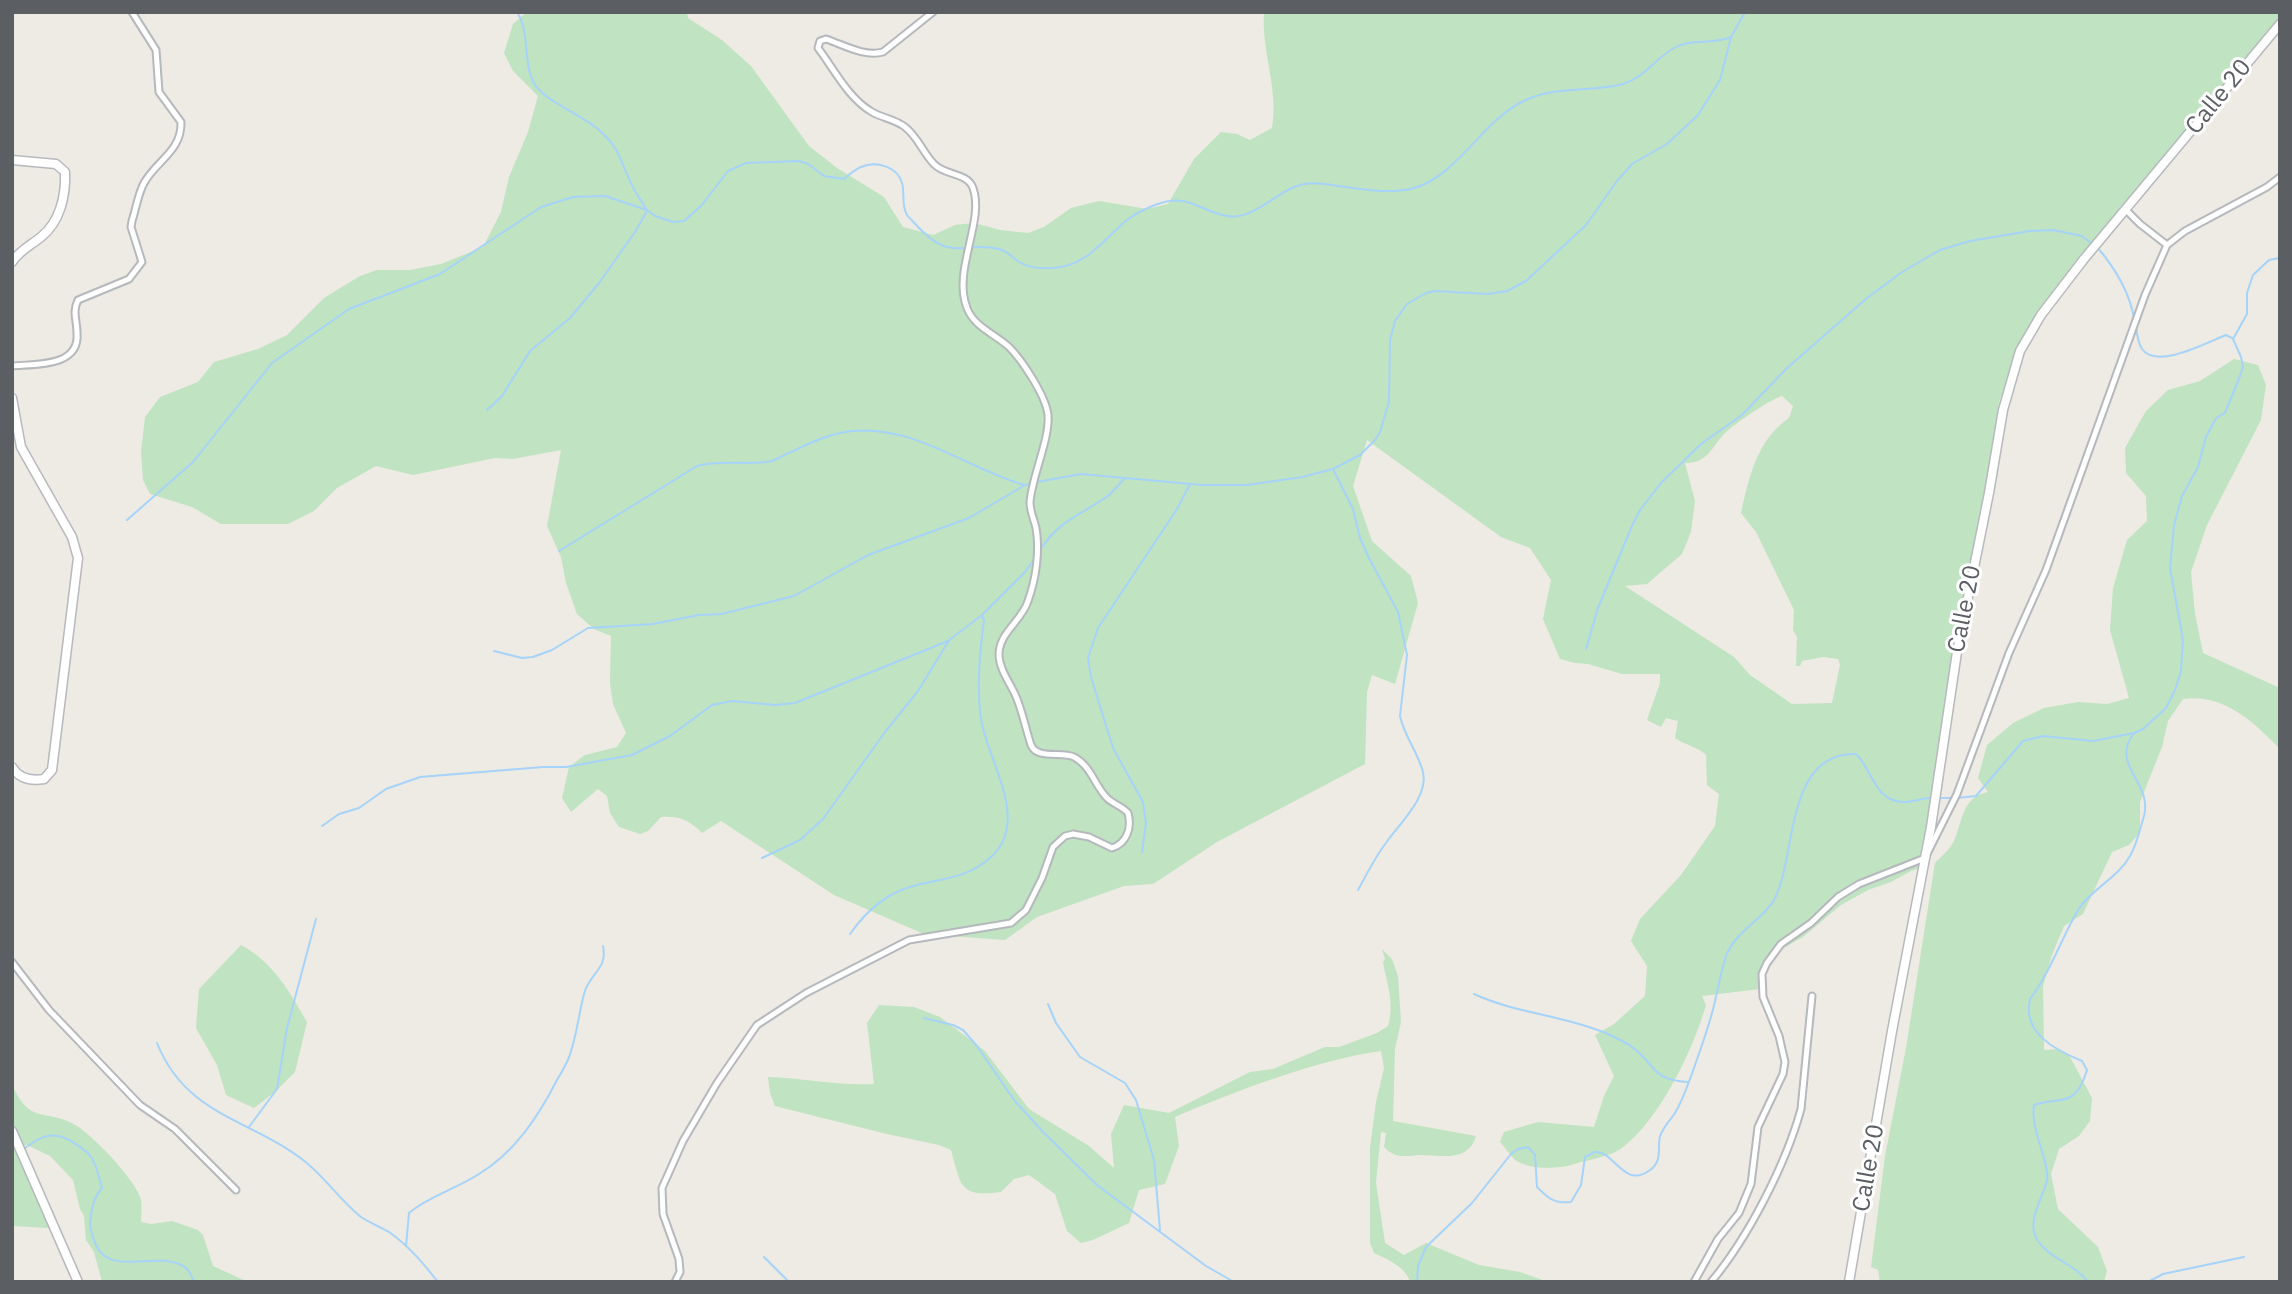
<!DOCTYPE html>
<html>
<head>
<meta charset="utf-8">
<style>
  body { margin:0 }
  #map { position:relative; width:2292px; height:1294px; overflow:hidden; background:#edebe3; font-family:"IBM Plex Sans",sans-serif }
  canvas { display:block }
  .frame { position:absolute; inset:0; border:14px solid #5b5e63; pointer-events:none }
</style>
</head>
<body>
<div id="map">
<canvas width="2292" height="1294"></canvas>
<div class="frame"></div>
</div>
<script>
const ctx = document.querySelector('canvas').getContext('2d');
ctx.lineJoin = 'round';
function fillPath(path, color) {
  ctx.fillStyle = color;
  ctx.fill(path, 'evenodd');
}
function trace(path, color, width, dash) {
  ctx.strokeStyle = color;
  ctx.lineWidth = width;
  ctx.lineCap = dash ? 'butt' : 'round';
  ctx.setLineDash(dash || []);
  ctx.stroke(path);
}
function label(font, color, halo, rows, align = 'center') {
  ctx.font = font + ' "IBM Plex Sans",sans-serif';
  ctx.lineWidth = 6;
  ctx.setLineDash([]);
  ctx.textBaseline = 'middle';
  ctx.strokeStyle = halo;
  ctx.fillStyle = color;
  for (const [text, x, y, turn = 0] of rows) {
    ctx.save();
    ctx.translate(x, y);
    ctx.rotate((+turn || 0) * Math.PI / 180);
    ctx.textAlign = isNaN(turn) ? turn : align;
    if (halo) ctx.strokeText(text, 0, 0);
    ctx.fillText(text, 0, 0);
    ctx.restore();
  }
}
fillPath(new Path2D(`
  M 527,12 L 687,12 L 688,18 L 722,40 L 751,66 L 809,146 L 837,168 L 884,197 L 903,227 L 933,235 L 955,225 L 974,223 L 1000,230 L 1028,233 L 1044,227 L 1071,208 L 1099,201 L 1147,209 L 1168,204 L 1194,159 L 1221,132 L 1237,134 L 1250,140 L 1272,128 C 1279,89 1261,51 1264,12 L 2280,12 L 2280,24 L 2089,252 L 2018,348 L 1999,402 L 1924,867 L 1911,871 L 1891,882 L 1868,890 L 1841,905 L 1803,937 L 1775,953 L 1764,973 L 1760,989 L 1702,996 L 1706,1005 C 1693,1050 1660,1119 1622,1148 C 1610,1157 1586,1160 1571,1165 C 1556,1169 1527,1170 1514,1159 C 1509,1154 1505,1147 1500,1142 L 1504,1132 L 1538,1122 L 1594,1127 L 1604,1096 L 1614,1076 L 1595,1035 L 1614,1024 L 1645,996 L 1647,966 L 1631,941 L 1640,919 L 1681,875 L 1715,826 L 1719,794 L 1707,785 L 1706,755 C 1698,747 1685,745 1675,738 L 1678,721 L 1666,718 L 1661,727 L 1647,720 L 1660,683 L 1660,674 L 1622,674 L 1588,664 L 1575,663 L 1560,659 L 1543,619 L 1551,580 L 1530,548 L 1501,537 L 1367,440 L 1353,486 L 1372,541 L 1411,576 L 1418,603 L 1395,684 L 1372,675 L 1367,692 L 1365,764 L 1217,842 L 1153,884 L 1124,886 L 1037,917 L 1005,940 L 924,934 L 834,895 L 721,821 L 702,833 C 689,820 680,816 661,817 L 648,831 L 640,834 L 619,827 L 610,813 L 607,796 L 598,789 L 571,812 L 562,798 L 569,767 L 585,755 L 617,747 L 626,733 L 613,704 L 610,683 L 611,636 L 594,629 L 577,614 L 566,583 L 561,557 L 547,526 L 561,450 L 513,459 L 495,458 L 413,475 L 376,466 L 337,488 L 314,511 L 288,524 L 221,524 L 192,507 L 150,494 L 143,480 L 141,451 L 145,417 L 160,397 L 198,382 L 214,362 L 258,349 L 287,335 L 324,298 L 360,276 L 377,270 L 410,270 L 441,264 L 483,247 L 501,212 L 509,177 L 528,132 L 538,96 L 513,71 L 504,53 L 513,24 ZM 1782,396 L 1793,406 L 1789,418 C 1757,440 1749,477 1741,513 L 1756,532 L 1794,610 L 1793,630 L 1797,637 L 1796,666 L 1800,666 L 1802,661 L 1823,657 L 1838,659 L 1840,665 L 1832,703 L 1792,704 L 1750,675 L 1734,657 L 1625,586 L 1647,584 L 1682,554 L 1691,532 L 1695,501 L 1685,463 C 1707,464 1712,447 1724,434 C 1734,424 1769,400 1782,396 Z
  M 2234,359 L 2258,365 L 2266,385 L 2261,420 L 2207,525 L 2191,572 L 2195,614 L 2203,653 L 2280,688 L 2280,749 C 2253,721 2223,693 2183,699 L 2168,721 L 2162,747 L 2140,802 L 2140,833 L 2129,845 L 2112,852 L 2083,914 L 2064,926 L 2052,955 L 2043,986 L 2044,1050 L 2060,1049 L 2070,1057 L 2092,1098 L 2090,1121 L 2079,1136 L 2059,1149 L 2051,1174 L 2058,1209 L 2098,1247 L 2107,1271 L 2104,1282 L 1880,1282 L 1878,1270 L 1871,1267 L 1885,1156 L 1906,1048 L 1935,863 C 1942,856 1950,849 1954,841 C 1963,820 1962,797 1988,792 L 1978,778 L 1987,745 L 2013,723 L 2044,708 L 2078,702 L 2107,704 L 2129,698 L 2110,630 L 2113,588 L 2127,540 L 2147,521 L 2146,496 L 2126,473 L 2125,448 L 2146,411 L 2168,390 L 2200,381 Z
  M 241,945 C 273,962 290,992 307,1022 L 295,1072 L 276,1091 L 254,1108 L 226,1095 L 217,1065 L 196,1028 L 199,989 Z
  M 1382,949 L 1392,959 L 1398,976 L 1401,1022 L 1395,1049 L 1393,1121 L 1476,1136 C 1468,1163 1441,1155 1420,1155 C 1406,1156 1395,1159 1384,1147 L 1386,1133 L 1381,1132 L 1376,1183 L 1385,1243 L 1404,1255 L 1426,1243 L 1479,1265 L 1520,1272 L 1548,1282 L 1410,1282 C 1406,1267 1387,1259 1374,1253 L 1370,1243 L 1370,1148 L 1376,1102 L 1384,1068 L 1381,1051 C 1316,1060 1236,1091 1175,1117 L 1179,1146 L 1165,1184 L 1139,1190 L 1129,1223 L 1093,1240 L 1081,1243 L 1067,1231 L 1055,1194 L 1029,1175 L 1014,1179 L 1001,1192 C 958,1198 961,1184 951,1150 L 939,1145 L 887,1134 L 775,1106 L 770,1093 L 768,1077 C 803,1078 838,1086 874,1084 L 867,1023 L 879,1005 L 914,1007 L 940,1017 L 985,1051 L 1029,1109 L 1089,1146 L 1114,1168 L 1111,1134 L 1124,1105 L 1169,1113 L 1250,1072 L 1273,1069 L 1325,1047 L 1339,1047 L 1377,1033 L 1388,1026 C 1395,1002 1387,985 1383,962 L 1385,959 Z
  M 12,1084 C 30,1127 46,1107 77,1126 C 95,1138 136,1180 141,1200 C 142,1207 141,1215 141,1222 L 151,1224 L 172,1221 L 198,1230 L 203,1235 L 213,1266 L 248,1282 L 102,1282 L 94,1252 L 86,1240 L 84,1216 L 80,1209 L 73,1180 L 50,1156 L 27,1145 L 22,1146 L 53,1221 L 47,1228 L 12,1226 Z`), '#c0e3c1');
trace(new Path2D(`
  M 517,12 C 531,34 522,64 535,85 C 546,102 585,116 600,131 C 620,149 619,158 630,181 C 634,191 641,200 646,209
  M 971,247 C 981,247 992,246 1002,250 C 1008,252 1013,258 1019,262 C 1031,269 1047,269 1060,267 C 1089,263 1107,236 1128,219 C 1137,213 1151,206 1161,203 C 1187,194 1203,212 1227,216 C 1254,221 1278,189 1304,184 C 1318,181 1332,186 1346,187 C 1367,190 1393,194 1414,188 C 1454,178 1483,122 1520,103 C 1553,85 1588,93 1623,84 C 1645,77 1656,58 1674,48 C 1691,38 1713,45 1731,37
  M 2097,247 C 2115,268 2129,290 2134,318
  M 2136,327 C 2137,334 2138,343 2142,349 C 2157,370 2208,342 2226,335 L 2232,338
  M 487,410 L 502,396 L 530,351 L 570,318 L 599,283 L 635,232 L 647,211
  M 1333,469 L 1353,509 L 1360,538 L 1369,558 L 1398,612 L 1407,655 L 1400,716 C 1404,736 1418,752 1423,772 C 1429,797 1399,824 1386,843 C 1375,857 1367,874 1358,890
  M 1037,482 L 1081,474 L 1202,485 L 1247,485 L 1302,477 L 1333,469 L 1360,455 L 1375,440 L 1380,432 L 1389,402 L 1390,340 L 1395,321 L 1407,304 L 1426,293 L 1435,291 L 1488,294 L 1507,291 L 1526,281 L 1586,225 L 1617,181 L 1632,164 L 1667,144 L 1698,115 L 1720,80 L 1731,37 L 1745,12
  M 127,520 L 193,462 L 272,363 L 349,309 L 440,274 L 541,207 L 573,197 L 605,196 L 647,210 L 655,216 L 673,222 L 684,221 L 701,206 L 728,171 L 746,163 L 799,161 L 808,164 L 824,176 L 844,179 C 849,175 855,169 861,167 C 876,160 898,167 902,183 C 905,193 901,205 907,215 C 910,219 915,223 918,227 C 933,242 943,250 965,248
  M 1040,550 C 1058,522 1079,515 1105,498 C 1113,493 1119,484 1125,478
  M 559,551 L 697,466 C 721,459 748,466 772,461 C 778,459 785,454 791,452 C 810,443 831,433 852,431 C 915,425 966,468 1024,485
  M 1586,649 L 1598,608 L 1631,528 L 1640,510 L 1661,483 L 1701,444 L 1742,415 L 1786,369 L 1867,298 L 1902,272 L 1940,250 L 1970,241 L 2030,231 L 2053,230 L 2082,236 L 2092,244
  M 494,651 L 522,658 L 533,657 L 552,650 L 588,628 L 653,624 L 699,615 L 721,614 L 794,596 L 868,555 L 969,518 L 1025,485 L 1031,484
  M 1939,798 L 1951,798
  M 1957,798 L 1976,796 L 2023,741 L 2043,736 L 2093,741 L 2134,733 L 2143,729 L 2166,708 L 2175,690 L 2181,671 L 2183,640 L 2170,568 L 2174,525 L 2182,496 L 2198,467 L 2206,437 L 2216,418 L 2225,413 L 2240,376 L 2243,367 L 2241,357 L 2233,339 L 2247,314 L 2247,293 L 2253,275 L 2269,260 L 2280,258
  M 322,826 L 339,814 L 359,808 L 386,789 L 420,777 L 543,767 L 566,767 L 632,755 L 670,736 L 712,705 L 732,701 L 775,705 L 795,703 L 948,641 L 982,615 L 1025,572 L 1035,558
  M 1142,852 L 1146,823 L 1143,802 L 1113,748 L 1091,677 L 1088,658 L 1098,628 L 1177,509 L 1190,484
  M 762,858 L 800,840 L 823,819 L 885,732 L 918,691 L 948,642
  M 850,934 C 867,910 887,892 917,885 C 945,878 968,878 991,857 C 1033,819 983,756 980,711 C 977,680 980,651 984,620 L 982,616
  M 1474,994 C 1515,1013 1561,1015 1603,1032 C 1612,1036 1624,1041 1632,1047 C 1657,1065 1649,1079 1688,1082
  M 1048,1004 L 1056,1023 L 1080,1057 L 1125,1083 L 1136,1100 L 1154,1160 L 1160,1230
  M 924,1018 L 953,1025 L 963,1030 L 977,1046 L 1014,1100 L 1043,1132 L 1097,1185 L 1206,1266 L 1234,1282
  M 157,1043 C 187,1118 254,1119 308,1164 C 327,1180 342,1202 361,1217 C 370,1223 381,1227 389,1232 C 409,1246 423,1263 438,1282
  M 249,1127 L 277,1089 L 287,1028 L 316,919
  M 24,1149 C 41,1135 55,1130 74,1143 C 80,1147 87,1151 91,1157 C 97,1165 99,1178 102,1188 C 93,1198 91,1211 90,1224 C 90,1229 92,1234 94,1240 C 106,1279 154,1251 181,1265 C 189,1268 191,1275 194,1282
  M 406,1246 L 409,1213 C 427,1197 458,1188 479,1174 C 515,1152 538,1117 557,1080 C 562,1071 569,1061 571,1051 C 577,1033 579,1013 584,994 C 589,973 608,970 603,946
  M 764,1257 L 789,1282
  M 1417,1282 L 1418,1266 L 1426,1247 L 1472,1203 L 1511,1154 L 1518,1149 L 1528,1147 L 1535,1155 L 1537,1187 C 1548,1198 1554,1204 1571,1202 L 1581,1185 L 1585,1157 C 1589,1155 1592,1153 1595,1152 C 1614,1150 1624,1190 1650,1170 C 1663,1161 1657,1148 1660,1136 C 1663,1128 1670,1120 1675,1113 C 1681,1103 1686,1090 1690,1079 C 1698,1057 1706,1035 1712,1013 C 1717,995 1720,975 1726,956 C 1736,930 1763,920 1774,900 C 1797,858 1784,752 1856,754 C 1872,769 1874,800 1902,802 C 1911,803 1921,798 1930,798
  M 2088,1282 C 2075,1264 2050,1259 2038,1241 C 2025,1222 2043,1199 2047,1180 C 2050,1163 2030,1130 2034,1105 C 2062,1096 2075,1109 2087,1070 L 2082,1061 C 2055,1050 2022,1033 2030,999 C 2050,973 2061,939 2078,910 C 2091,889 2118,878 2130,856 C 2137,844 2140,829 2144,816 C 2153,782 2109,765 2134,733
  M 2148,1282 L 2163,1274 L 2244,1257`), '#a5d3fa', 2);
const street = new Path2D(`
  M 2126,210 L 2140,224 L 2167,245
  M 12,366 C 36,364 80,367 77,333 C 77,320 72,312 78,300 L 129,279 L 142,262 L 131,227 L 132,221 C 136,209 138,194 144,183 C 156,161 182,151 181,122 L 159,92 L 156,50 L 132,12
  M 12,962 L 49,1010 L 140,1105 L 175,1129 L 236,1190
  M 675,1282 L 680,1272 L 679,1259 L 663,1214 L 662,1188 L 683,1141 L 717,1083 L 757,1025 L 806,993 L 909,940 L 1011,923 L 1026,910 L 1042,878 L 1053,847 L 1065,836 L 1073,834 L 1089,837 L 1112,848 C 1127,843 1132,828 1128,813 C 1122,806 1113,804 1107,798 C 1095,786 1091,766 1074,757 C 1062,751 1037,760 1031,745 C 1026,730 1023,714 1017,699 C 1012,685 1000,672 999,656 C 998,633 1022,621 1028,601 C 1036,579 1040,551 1036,528 C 1034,519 1030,512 1030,502 C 1032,476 1050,439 1048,415 C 1046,396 1022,360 1009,347 C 995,334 974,327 967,308 C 952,271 985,221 973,188 C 967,172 945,176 934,164 C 923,153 918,137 905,127 C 895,119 882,118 872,112 C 848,98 834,69 818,48 L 820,41 L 826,39 C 844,45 864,57 883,52 L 933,12
  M 1694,1282 L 1718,1239 L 1739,1213 L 1751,1184 L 1758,1127 L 1783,1074 L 1785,1062 L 1779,1036 L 1763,997 L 1762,974 L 1767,963 L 1781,944 L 1811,923 L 1838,897 L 1859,884 L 1925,858 L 1957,794 L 2009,653 L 2046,570 L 2145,295 L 2167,245 L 2185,231 L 2267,187 L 2280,177
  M 1711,1282 C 1748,1238 1786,1164 1801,1109 L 1812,996`);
const secondary = new Path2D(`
  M 12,160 L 56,164 L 65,172 C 66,196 60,222 41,237 C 31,245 19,251 12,262
  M 12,398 L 21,447 L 72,537 L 78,558 L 52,770 L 44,779 C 31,781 19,779 12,767
  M 12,1131 L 78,1282
  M 1849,1282 L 1892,1031 L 1931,827 L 1957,652 L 1989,493 L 2003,410 L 2020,351 L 2041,315 L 2084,259 L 2280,24`);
trace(street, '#b5b8bc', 9);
trace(secondary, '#b6b9be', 11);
trace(street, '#fff', 5);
trace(secondary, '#fff', 8);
label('24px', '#5b5e63', '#fff', [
  ["Calle 20",2219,97,-51],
  ["Calle 20",1965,609,-79],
  ["Calle 20",1869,1168,-80]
]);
</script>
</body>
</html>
